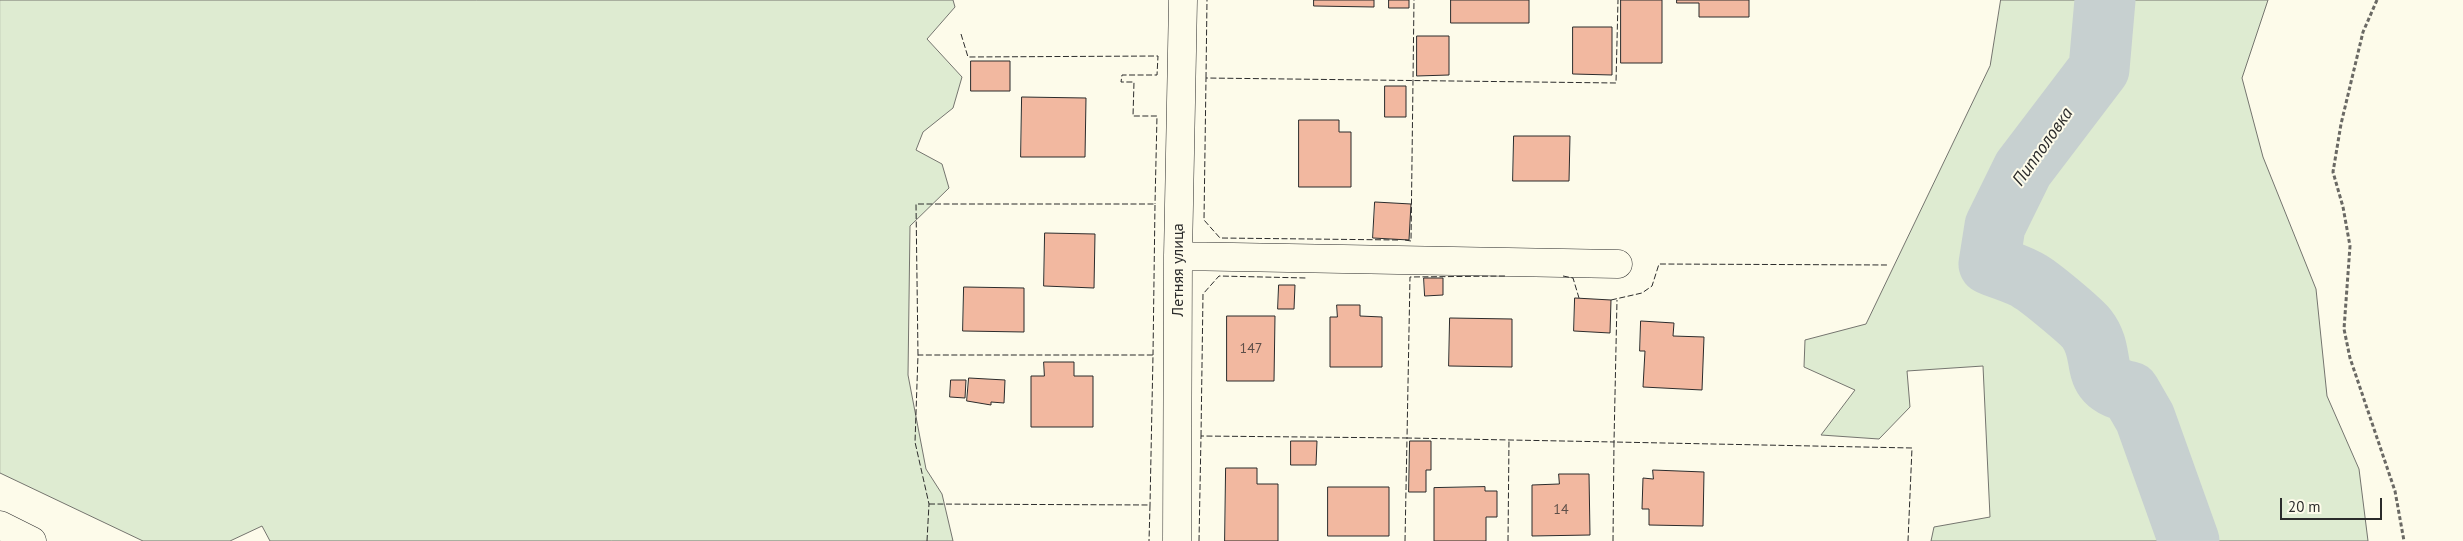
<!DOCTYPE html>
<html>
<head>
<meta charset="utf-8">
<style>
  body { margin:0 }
  #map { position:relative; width:2463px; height:541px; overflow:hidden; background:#fdfbea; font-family:"PT Sans",sans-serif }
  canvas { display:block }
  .scale { position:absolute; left:2280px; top:498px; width:102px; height:22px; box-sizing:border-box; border:2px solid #2b2b2b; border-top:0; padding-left:6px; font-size:15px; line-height:18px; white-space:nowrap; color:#2b2b2b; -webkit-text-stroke:4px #fdfbea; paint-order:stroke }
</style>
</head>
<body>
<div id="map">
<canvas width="2463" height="541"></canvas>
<div class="scale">20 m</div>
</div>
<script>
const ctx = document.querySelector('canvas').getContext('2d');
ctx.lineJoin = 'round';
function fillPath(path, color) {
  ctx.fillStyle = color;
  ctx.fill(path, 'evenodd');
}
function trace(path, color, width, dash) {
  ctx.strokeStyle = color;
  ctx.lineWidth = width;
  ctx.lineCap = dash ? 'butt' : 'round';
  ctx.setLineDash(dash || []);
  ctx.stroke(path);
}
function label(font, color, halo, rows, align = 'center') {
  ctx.font = font + ' "PT Sans",sans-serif';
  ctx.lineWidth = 4;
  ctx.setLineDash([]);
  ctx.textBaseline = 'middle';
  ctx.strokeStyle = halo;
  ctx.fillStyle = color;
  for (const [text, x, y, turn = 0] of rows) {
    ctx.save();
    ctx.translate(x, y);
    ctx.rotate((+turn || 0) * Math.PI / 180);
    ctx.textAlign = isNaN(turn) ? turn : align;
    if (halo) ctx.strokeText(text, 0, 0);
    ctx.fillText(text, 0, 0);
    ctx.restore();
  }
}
const green = new Path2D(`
  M 0,0 L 953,0 L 955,7 L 927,39 L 962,77 L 953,108 L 923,132 L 916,150 L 942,164 L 949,188 L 910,226 L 908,375 L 926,469 L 942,494 L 953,541 L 270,541 L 262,526 L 230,541 L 143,541 L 0,473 Z
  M 2001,0 L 2268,0 L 2242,78 L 2263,157 L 2316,289 L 2327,396 L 2359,469 L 2368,541 L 1931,541 L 1934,527 L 1990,517 L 1983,366 L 1907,371 L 1910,407 L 1879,439 L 1821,435 L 1855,390 L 1804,367 L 1805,340 L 1866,324 L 1990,66 Z`);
fillPath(green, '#deebd1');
trace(green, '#74746e', 1);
trace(new Path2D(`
  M 2105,0 L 2099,69 L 2023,169 L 1995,226 L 1989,264 C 2002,270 2019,274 2031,282 C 2041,288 2081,321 2087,329 C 2108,356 2086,383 2130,392 L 2145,418 L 2189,541`), '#c7d0d0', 61);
const building = new Path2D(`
  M 1314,0 L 1374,0 L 1374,7 L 1314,6 Z
  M 1389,0 L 1409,0 L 1409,8 L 1389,8 Z
  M 1451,0 L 1529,0 L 1529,23 L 1451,23 Z
  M 1621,0 L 1662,0 L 1662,63 L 1621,63 Z
  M 1677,0 L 1749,0 L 1749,17 L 1699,17 L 1699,3 L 1677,3 Z
  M 1573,27 L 1612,27 L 1612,75 L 1573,74 Z
  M 1417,36 L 1449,36 L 1449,75 L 1417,76 Z
  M 971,61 L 1010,61 L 1010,91 L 971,91 Z
  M 1385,86 L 1406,86 L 1406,117 L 1385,117 Z
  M 1022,97 L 1086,98 L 1085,157 L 1021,157 Z
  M 1299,120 L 1339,120 L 1339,132 L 1351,132 L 1351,187 L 1299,187 Z
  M 1514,136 L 1570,136 L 1569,181 L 1513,181 Z
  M 1375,202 L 1411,204 L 1409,240 L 1373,238 Z
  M 1045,233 L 1095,234 L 1094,288 L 1044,286 Z
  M 1424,278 L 1443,278 L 1443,295 L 1425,296 Z
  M 1279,285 L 1295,285 L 1294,309 L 1278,309 Z
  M 964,287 L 1024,288 L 1024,332 L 963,331 Z
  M 1575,298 L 1611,300 L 1610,333 L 1574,331 Z
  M 1337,305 L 1360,305 L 1360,316 L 1382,317 L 1382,367 L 1330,367 L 1330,317 L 1337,317 Z
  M 1227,316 L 1275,316 L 1274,381 L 1227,381 Z
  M 1450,318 L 1512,319 L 1512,367 L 1449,366 Z
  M 1641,321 L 1674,323 L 1673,336 L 1704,337 L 1702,390 L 1643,387 L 1645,351 L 1640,351 Z
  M 1044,362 L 1074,362 L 1074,376 L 1093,376 L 1093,427 L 1031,427 L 1031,376 L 1044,376 Z
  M 969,378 L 1005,380 L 1004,403 L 991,402 L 991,405 L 967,401 Z
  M 951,380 L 966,380 L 965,398 L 950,397 Z
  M 1291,441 L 1317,441 L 1316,465 L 1291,465 Z
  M 1410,441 L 1431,441 L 1431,470 L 1426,470 L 1426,492 L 1409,492 Z
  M 1226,468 L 1257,468 L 1257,484 L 1278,484 L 1278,541 L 1225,541 Z
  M 1653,470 L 1704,472 L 1703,526 L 1649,525 L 1649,509 L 1642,509 L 1643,478 L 1653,479 Z
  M 1559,474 L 1589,474 L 1590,535 L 1532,536 L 1532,485 L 1559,484 Z
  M 1328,487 L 1389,487 L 1389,536 L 1328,536 Z
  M 1485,487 L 1485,491 L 1497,491 L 1497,517 L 1486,517 L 1486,541 L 1434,541 L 1434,488 Z`);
fillPath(building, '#f2b8a0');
trace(building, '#2b2b2b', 1);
const street = new Path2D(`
  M 1178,256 L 1618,264
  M 0,525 L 32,541
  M 1177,541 L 1178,256 L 1183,0`);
trace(street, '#2b2b2b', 29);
trace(new Path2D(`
  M 2377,0 L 2363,32 L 2341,124 L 2333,172 L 2343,207 L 2350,246 L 2344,329 L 2350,358 L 2395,491 L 2404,541`), '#6a6964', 3, [4, 2.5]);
trace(street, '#fdfbea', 28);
trace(new Path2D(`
  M 961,34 L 968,57 L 1158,56 L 1157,75 L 1122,75 L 1121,82 L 1134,82 L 1133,116 L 1157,116 L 1155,204
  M 1206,78 L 1207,0
  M 1398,240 L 1220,238 L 1204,220 L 1206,78 L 1616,83 L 1618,0
  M 1405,240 L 1411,241 L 1414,0
  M 1563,276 L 1573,278 L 1579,298
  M 1611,300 L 1642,293 L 1652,286 L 1659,264 L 1887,265
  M 918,355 L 916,204 L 1155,204 L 1153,355
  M 1201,436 L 1203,294 L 1219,276 L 1306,278
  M 929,504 L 1150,505 L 1149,541
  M 927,541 L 929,504 L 915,442 L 918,355 L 1153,355 L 1150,505
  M 1199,541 L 1201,436 L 1407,438 L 1410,277 L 1506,276
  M 1405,541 L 1407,438 L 1614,442 L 1617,300
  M 1508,541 L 1509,439
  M 1613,541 L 1614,442 L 1912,448 L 1908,541`), '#2b2b2b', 1, [6, 2.5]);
label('14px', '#5d4e48', null, [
  ["147",1251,349],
  ["14",1561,510]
]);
label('16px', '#2b2b2b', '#fdfbea', [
  ["Летняя улица",1178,270,-90]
]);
label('italic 18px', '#2b2b2b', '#fdfbea', [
  ["Пипполовка",2043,147,-55]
]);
</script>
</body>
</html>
